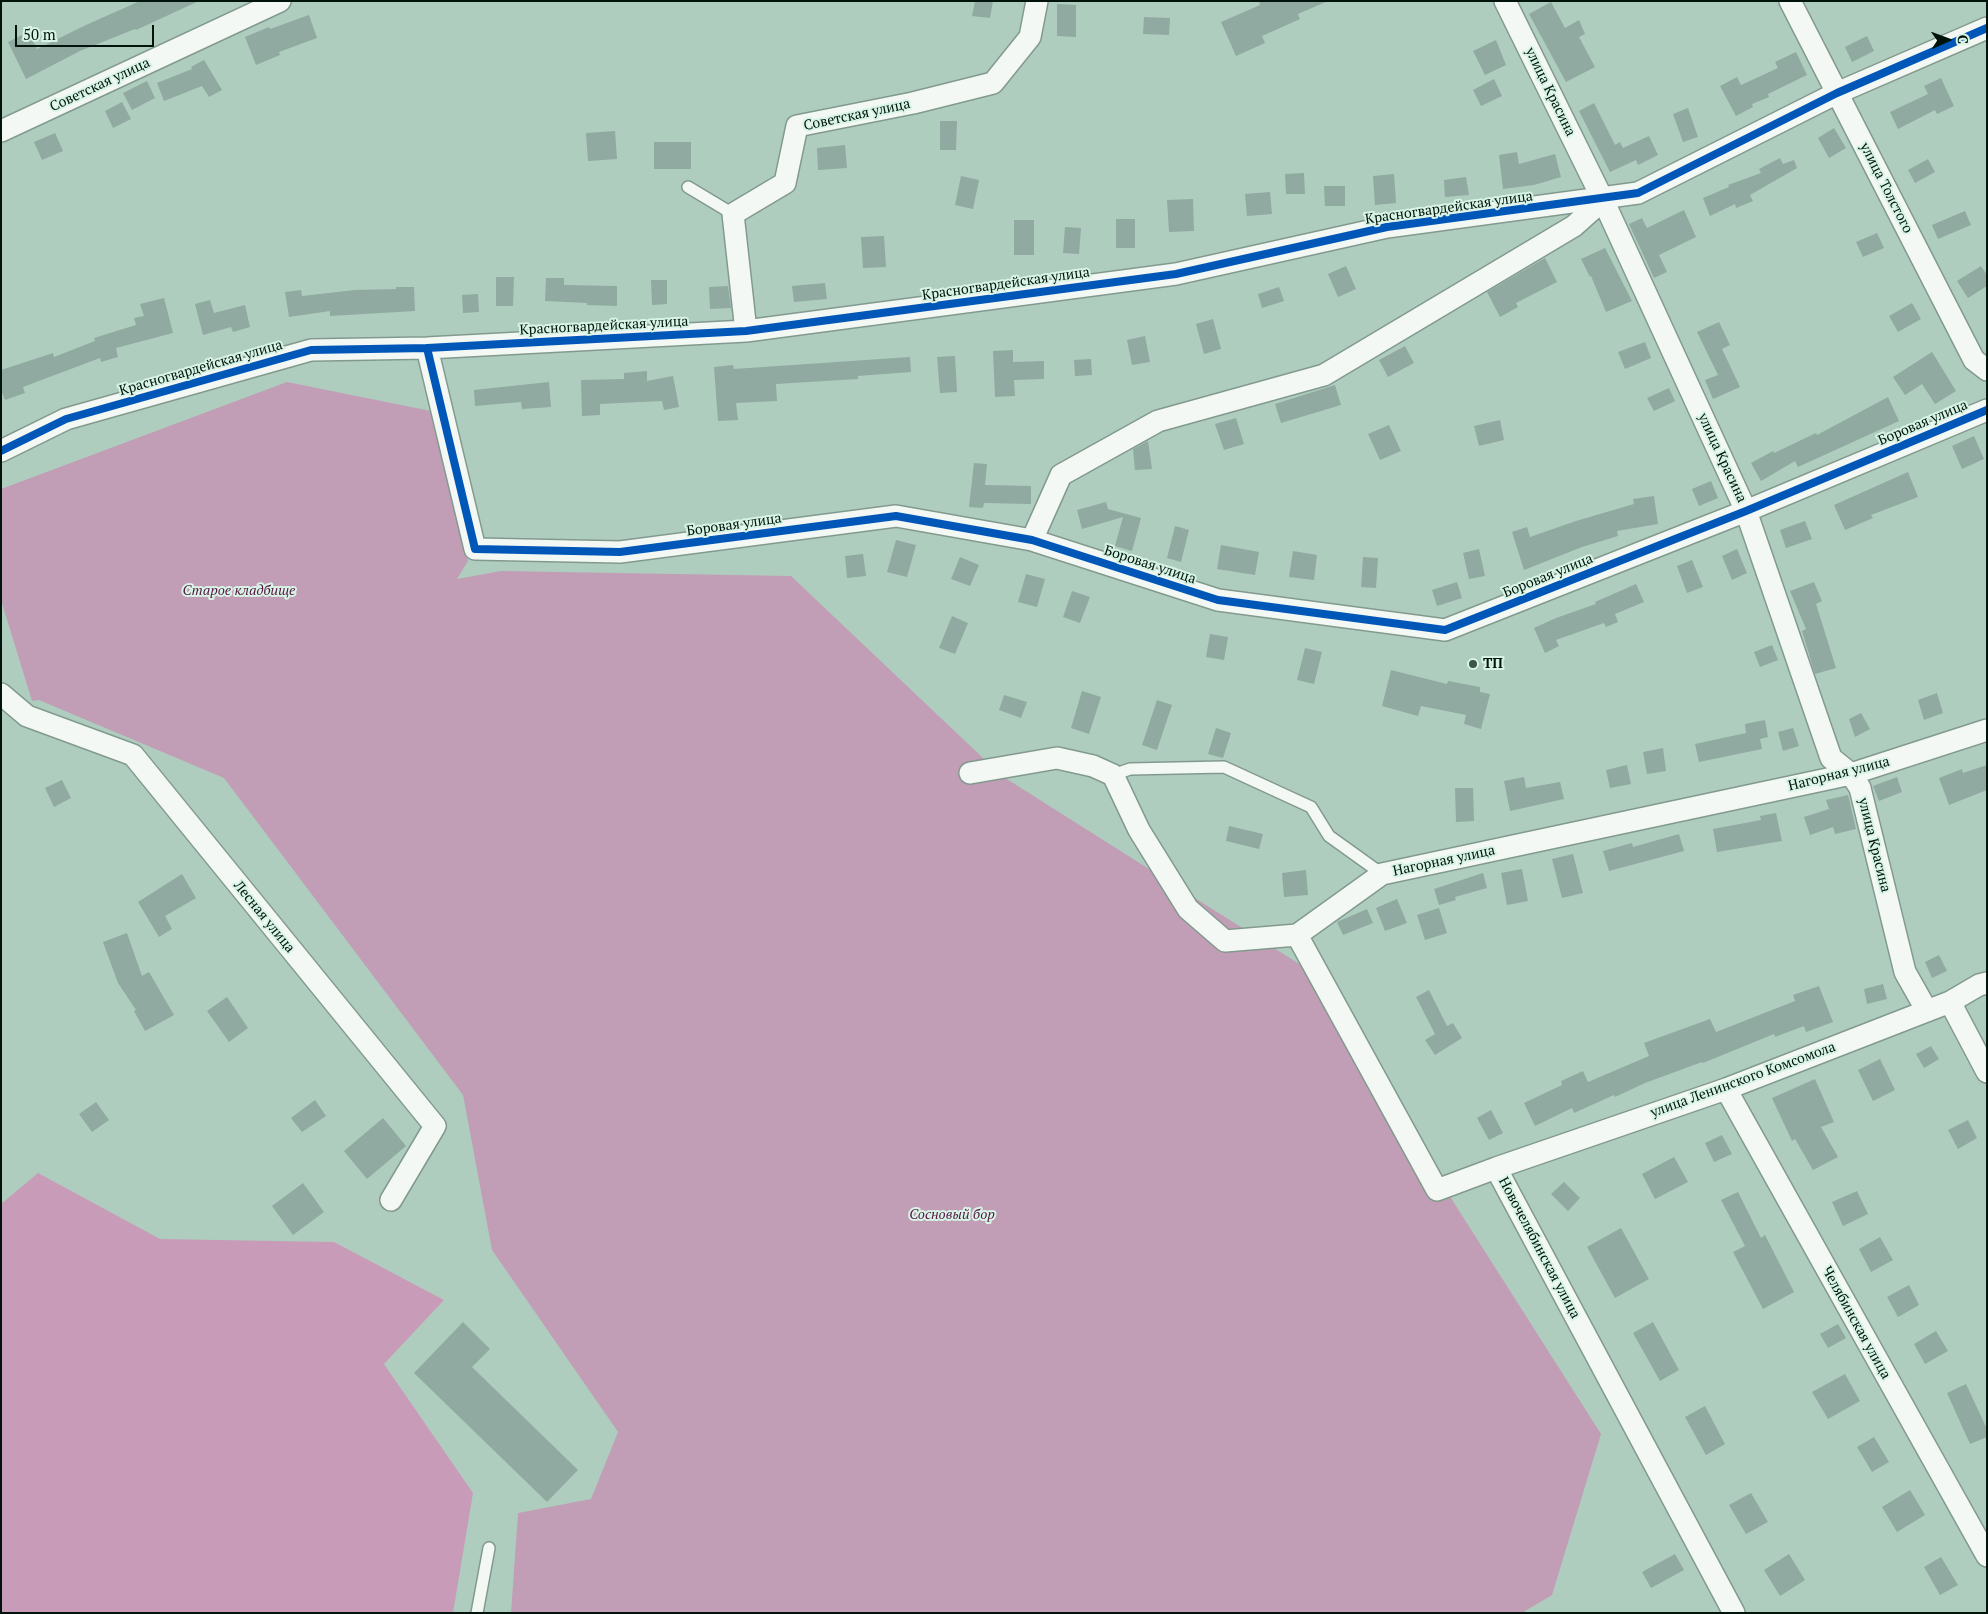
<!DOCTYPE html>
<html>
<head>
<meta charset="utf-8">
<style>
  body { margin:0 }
  #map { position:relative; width:1988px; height:1614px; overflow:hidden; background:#afcdbe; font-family:"PT Serif",serif }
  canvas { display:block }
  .frame { position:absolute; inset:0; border:2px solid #01140b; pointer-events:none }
  .north { position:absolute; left:1923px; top:15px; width:50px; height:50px; -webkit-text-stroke:4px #d8f4e6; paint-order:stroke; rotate:88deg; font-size:14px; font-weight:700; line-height:20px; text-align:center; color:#01140b }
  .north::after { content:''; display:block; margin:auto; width:18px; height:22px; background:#01140b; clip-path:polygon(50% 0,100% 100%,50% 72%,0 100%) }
  .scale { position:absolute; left:15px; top:25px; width:139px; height:22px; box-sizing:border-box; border:2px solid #01140b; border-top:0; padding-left:6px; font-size:15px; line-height:18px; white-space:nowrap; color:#01140b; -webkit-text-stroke:4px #d8f4e6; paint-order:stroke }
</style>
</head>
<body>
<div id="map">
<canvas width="1988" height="1614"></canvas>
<div class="frame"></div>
<div class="north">С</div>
<div class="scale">50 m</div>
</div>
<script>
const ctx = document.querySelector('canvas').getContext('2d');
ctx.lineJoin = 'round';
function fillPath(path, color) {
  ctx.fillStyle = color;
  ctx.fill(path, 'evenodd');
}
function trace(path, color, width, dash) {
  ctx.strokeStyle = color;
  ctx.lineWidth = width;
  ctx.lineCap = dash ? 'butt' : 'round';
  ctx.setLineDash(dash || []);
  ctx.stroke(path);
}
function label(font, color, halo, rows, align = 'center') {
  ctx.font = font + ' "PT Serif",serif';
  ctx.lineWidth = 4;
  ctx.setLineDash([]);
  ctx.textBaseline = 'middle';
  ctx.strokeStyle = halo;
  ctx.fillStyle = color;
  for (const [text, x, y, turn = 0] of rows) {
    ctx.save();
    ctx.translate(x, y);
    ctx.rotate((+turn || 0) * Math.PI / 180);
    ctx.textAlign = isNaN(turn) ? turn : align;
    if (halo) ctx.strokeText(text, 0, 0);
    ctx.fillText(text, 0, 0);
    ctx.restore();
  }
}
fillPath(new Path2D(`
  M 287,382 L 431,411 L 468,561 L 457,579 L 501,571 L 791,576 L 1002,776 L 1304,967 L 1601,1434 L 1552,1595 L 1522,1613 L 511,1613 L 518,1513 L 591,1499 L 618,1432 L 492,1250 L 463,1095 L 224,778 L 39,700 L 32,701 L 1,600 L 1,489 Z`), '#c19eb5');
fillPath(new Path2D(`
  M 38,1173 L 160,1239 L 334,1242 L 444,1300 L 384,1364 L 473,1493 L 453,1613 L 1,1613 L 1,1204 Z`), '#c89cb8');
fillPath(new Path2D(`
  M 140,1 L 199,1 L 136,30 L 135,29 L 80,51 L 26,79 L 8,42 L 28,32 L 37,49 L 86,25 Z
  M 975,1 L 993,1 L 990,18 L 972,16 Z
  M 1259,1 L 1328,1 L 1298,14 L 1300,19 L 1262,36 L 1265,43 L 1236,56 L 1221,22 L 1260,5 Z
  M 1551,2 L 1565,28 L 1579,20 L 1585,34 L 1579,37 L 1595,67 L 1566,82 L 1529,14 Z
  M 1057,4 L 1076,5 L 1076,37 L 1057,36 Z
  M 309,15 L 317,38 L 279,52 L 280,55 L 256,65 L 245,37 L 269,27 L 270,29 Z
  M 1144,17 L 1170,18 L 1169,35 L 1143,34 Z
  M 1867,36 L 1874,51 L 1852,62 L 1845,47 Z
  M 1496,40 L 1506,65 L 1485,75 L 1473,51 Z
  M 1796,52 L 1807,75 L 1768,94 L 1769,97 L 1752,104 L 1753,107 L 1736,116 L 1720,86 L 1737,77 L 1741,85 L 1778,68 L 1775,62 Z
  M 204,60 L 222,90 L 209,97 L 202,86 L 164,101 L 157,83 L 192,69 L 191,67 Z
  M 1941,78 L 1954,106 L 1937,114 L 1935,110 L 1898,129 L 1890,112 L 1928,94 L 1924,86 Z
  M 1494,79 L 1502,96 L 1481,106 L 1473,90 Z
  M 147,81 L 155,98 L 132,110 L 123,93 Z
  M 122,102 L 131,119 L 113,128 L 105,111 Z
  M 1594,103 L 1615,145 L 1620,142 L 1623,148 L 1649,136 L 1658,155 L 1638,165 L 1636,160 L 1610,172 L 1579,111 Z
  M 1688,108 L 1698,137 L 1683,142 L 1673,114 Z
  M 940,121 L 957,121 L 956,150 L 940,150 Z
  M 1834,128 L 1846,148 L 1829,158 L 1818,138 Z
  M 615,131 L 617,159 L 588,161 L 586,133 Z
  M 55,133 L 63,151 L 42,160 L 34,142 Z
  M 654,142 L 691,142 L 691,169 L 654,169 Z
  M 845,145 L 847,168 L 818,170 L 817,148 Z
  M 1517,152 L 1519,164 L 1555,154 L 1561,177 L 1534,185 L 1503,189 L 1499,155 Z
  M 1780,158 L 1783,164 L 1794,160 L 1797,168 L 1750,195 L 1753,201 L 1736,208 L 1735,204 L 1710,216 L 1703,198 L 1729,187 L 1728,185 L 1761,173 L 1759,169 Z
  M 1928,159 L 1935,172 L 1915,183 L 1908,170 Z
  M 1304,173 L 1305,194 L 1286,194 L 1285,174 Z
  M 1394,174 L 1396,203 L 1375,205 L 1373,176 Z
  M 961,176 L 979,180 L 973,209 L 955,205 Z
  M 1466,177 L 1469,195 L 1445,197 L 1444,180 Z
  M 1324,186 L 1345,186 L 1345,206 L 1325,206 Z
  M 1270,192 L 1272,214 L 1247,216 L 1245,194 Z
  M 1193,199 L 1194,231 L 1169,232 L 1167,200 Z
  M 1684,210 L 1696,237 L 1659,255 L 1667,272 L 1654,278 L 1629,224 L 1642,218 L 1647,228 Z
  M 1965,211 L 1971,225 L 1938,239 L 1932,225 Z
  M 1116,219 L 1135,219 L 1135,248 L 1116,248 Z
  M 1014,220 L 1034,220 L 1034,255 L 1014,255 Z
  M 1065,227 L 1081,228 L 1079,254 L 1063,253 Z
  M 1877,233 L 1884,248 L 1863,257 L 1856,242 Z
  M 884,236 L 886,267 L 863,268 L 861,237 Z
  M 1605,248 L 1632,301 L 1606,312 L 1591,276 L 1590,277 L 1581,259 Z
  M 1545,258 L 1557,282 L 1516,303 L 1518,307 L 1500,317 L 1487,292 Z
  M 1346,266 L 1356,289 L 1338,297 L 1328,274 Z
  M 1981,266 L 1987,275 L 1987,286 L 1968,298 L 1957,281 Z
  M 496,277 L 514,277 L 513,306 L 496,306 Z
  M 546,278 L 564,278 L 564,285 L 617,286 L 617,306 L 587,305 L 587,303 L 545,301 Z
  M 651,280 L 667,280 L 667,304 L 652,305 Z
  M 825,283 L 827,299 L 794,302 L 792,286 Z
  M 728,286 L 731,308 L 710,309 L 709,287 Z
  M 396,287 L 414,287 L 415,311 L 330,316 L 330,311 L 289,317 L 285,292 L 301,290 L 302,296 L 355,290 L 396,289 Z
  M 1279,287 L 1284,301 L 1262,308 L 1258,294 Z
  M 478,294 L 479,312 L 463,313 L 462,295 Z
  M 164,298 L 173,333 L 116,348 L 118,357 L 101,362 L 100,358 L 23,387 L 25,393 L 5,400 L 1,390 L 1,370 L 53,353 L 54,357 L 95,341 L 94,338 L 136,325 L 134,318 L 144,316 L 140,304 Z
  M 210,300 L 214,313 L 245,305 L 250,327 L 233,332 L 231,327 L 203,335 L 195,304 Z
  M 1912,303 L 1921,319 L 1898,332 L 1889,316 Z
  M 1213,319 L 1221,349 L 1204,354 L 1196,324 Z
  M 1719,322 L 1730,345 L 1722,349 L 1740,387 L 1713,399 L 1705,380 L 1718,375 L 1697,332 Z
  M 1145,336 L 1150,362 L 1132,365 L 1127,340 Z
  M 1645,342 L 1651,358 L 1625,369 L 1618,352 Z
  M 1405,346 L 1414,363 L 1388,377 L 1379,360 Z
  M 1013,350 L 1013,362 L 1044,361 L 1044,379 L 1014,380 L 1015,396 L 995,397 L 993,351 Z
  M 1932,352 L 1956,391 L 1935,404 L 1922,384 L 1905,395 L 1893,377 Z
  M 955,356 L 957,392 L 940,393 L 937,357 Z
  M 910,357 L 911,372 L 858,376 L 858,379 L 776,384 L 777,401 L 736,403 L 738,420 L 718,421 L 714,367 L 733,365 L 734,369 Z
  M 1091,359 L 1092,375 L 1075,376 L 1074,360 Z
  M 647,371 L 647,381 L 673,376 L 679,407 L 664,410 L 662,401 L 600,404 L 600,415 L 582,416 L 581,380 L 624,379 L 624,373 Z
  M 549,382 L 551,407 L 522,409 L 521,402 L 475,406 L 474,390 Z
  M 1335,385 L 1341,405 L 1281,423 L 1275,404 Z
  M 1669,388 L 1675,401 L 1654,411 L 1647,398 Z
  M 1888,397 L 1899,421 L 1798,467 L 1795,461 L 1761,481 L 1751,463 L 1773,451 L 1774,453 L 1816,433 L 1817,435 Z
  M 1236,418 L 1244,444 L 1224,450 L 1215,424 Z
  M 1500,420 L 1504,440 L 1479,446 L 1474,426 Z
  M 1389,425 L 1401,451 L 1380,460 L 1368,434 Z
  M 1974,436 L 1984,459 L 1962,469 L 1952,446 Z
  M 1148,441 L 1152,469 L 1135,470 L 1133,449 Z
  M 974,463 L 987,464 L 985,485 L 1031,486 L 1031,504 L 984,503 L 983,508 L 969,507 Z
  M 1908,472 L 1918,497 L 1871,515 L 1873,518 L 1845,530 L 1834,505 Z
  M 1711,481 L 1718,498 L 1699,506 L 1692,489 Z
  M 1654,496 L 1658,524 L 1617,531 L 1618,536 L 1582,547 L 1524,570 L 1512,532 L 1527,527 L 1530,537 L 1576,521 L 1634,504 L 1633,499 Z
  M 1106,502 L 1108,509 L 1141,518 L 1132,551 L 1115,546 L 1123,517 L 1082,529 L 1077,510 Z
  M 1805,521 L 1812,539 L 1786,548 L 1780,530 Z
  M 1175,526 L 1189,530 L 1181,562 L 1167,558 Z
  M 896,540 L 916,545 L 907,577 L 887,572 Z
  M 1221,545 L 1259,552 L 1255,575 L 1217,569 Z
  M 1479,549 L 1485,576 L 1469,579 L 1463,553 Z
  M 1737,549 L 1747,573 L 1732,580 L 1722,556 Z
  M 1293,551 L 1317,555 L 1314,580 L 1289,577 Z
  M 863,554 L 866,576 L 847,578 L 845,556 Z
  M 960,557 L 979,565 L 970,586 L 951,579 Z
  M 1363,557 L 1378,558 L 1376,588 L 1361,587 Z
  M 1692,560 L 1703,587 L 1687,593 L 1677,566 Z
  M 1026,574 L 1045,579 L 1037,607 L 1018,602 Z
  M 1457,582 L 1462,598 L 1437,606 L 1432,590 Z
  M 1814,582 L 1822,601 L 1816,604 L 1836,668 L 1815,674 L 1802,631 L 1806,629 L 1790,591 Z
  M 1636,584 L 1644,602 L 1615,614 L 1618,622 L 1606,627 L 1604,623 L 1556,640 L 1559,646 L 1545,653 L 1534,628 L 1556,618 L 1596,604 L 1595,602 Z
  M 1072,591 L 1090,597 L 1080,623 L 1063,617 Z
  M 952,616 L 968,623 L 955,654 L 939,648 Z
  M 1210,634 L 1228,637 L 1224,660 L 1206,657 Z
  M 1772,645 L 1778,660 L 1760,667 L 1754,652 Z
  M 1305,648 L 1322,652 L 1314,684 L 1297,680 Z
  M 1391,670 L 1447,684 L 1448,681 L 1480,687 L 1480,692 L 1490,694 L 1481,729 L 1464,724 L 1466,715 L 1421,706 L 1418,716 L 1382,706 Z
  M 1082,691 L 1101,697 L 1089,734 L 1071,728 Z
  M 1937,693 L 1943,713 L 1924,720 L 1918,700 Z
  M 1004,695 L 1027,702 L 1021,718 L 999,710 Z
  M 1157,700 L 1172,705 L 1157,750 L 1142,745 Z
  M 1861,713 L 1870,729 L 1855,737 L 1849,719 Z
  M 1765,720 L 1768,737 L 1760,739 L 1762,749 L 1699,762 L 1695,744 L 1746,733 L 1745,724 Z
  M 1216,728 L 1231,733 L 1223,758 L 1208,754 Z
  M 1793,728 L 1799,746 L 1783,751 L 1778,732 Z
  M 1663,748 L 1666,771 L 1647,774 L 1643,752 Z
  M 1627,765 L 1631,784 L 1610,788 L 1606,770 Z
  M 1987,765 L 1987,790 L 1949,805 L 1939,778 L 1962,769 L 1963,773 Z
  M 1524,777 L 1526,788 L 1560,782 L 1564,799 L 1510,811 L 1504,781 Z
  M 1897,777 L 1902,792 L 1879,801 L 1873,786 Z
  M 62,780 L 71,798 L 54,807 L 45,788 Z
  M 1455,788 L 1473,788 L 1474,821 L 1456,822 Z
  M 1848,795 L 1856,829 L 1835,834 L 1833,827 L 1810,835 L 1804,817 L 1829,809 L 1826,800 Z
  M 1776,813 L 1782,841 L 1717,852 L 1713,829 L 1761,820 L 1760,816 Z
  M 1229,826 L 1263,834 L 1259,849 L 1226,841 Z
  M 1679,834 L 1684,851 L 1609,871 L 1603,851 L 1632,843 L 1633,847 Z
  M 1573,854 L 1583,893 L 1562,898 L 1552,859 Z
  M 1522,869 L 1528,901 L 1507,905 L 1501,873 Z
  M 1306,870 L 1308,895 L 1284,897 L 1282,873 Z
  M 1483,873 L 1487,888 L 1455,897 L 1456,900 L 1439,905 L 1434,889 Z
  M 182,874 L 196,898 L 165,916 L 172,929 L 159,937 L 138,902 Z
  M 1397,899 L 1407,923 L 1385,931 L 1376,908 Z
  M 1439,908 L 1447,933 L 1425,940 L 1417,915 Z
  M 1367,909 L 1373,923 L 1343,935 L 1337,922 Z
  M 127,933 L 142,976 L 149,972 L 174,1015 L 145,1031 L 134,1011 L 136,1010 L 118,983 L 103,942 Z
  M 1939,955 L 1947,971 L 1932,978 L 1925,962 Z
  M 1883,984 L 1887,999 L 1867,1004 L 1864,989 Z
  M 1819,986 L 1833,1022 L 1806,1032 L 1804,1026 L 1775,1037 L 1774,1034 L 1703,1063 L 1702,1062 L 1645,1083 L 1615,1097 L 1614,1095 L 1574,1113 L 1572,1108 L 1535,1126 L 1524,1103 L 1562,1085 L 1561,1081 L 1583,1071 L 1588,1082 L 1649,1056 L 1644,1043 L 1710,1019 L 1716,1032 L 1795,1001 L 1793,995 Z
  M 1429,990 L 1447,1026 L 1453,1023 L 1462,1038 L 1435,1055 L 1425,1040 L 1435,1034 L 1416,997 Z
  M 227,997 L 248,1028 L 229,1042 L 207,1011 Z
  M 1931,1046 L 1939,1059 L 1924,1068 L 1916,1054 Z
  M 1880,1059 L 1895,1090 L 1873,1101 L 1858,1070 Z
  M 1815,1079 L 1834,1122 L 1821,1127 L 1838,1157 L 1813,1170 L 1795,1139 L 1792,1141 L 1772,1098 Z
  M 315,1100 L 326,1116 L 302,1132 L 291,1118 Z
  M 96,1102 L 109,1120 L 92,1132 L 79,1114 Z
  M 1491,1110 L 1503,1133 L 1489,1140 L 1477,1118 Z
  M 383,1118 L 406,1146 L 367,1179 L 344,1151 Z
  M 1968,1120 L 1977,1138 L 1958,1149 L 1948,1130 Z
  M 1722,1135 L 1732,1154 L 1714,1162 L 1705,1143 Z
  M 1674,1157 L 1688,1182 L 1655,1199 L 1642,1174 Z
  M 1564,1182 L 1580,1198 L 1568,1211 L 1551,1194 Z
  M 303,1183 L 324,1212 L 293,1235 L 272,1206 Z
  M 1857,1191 L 1868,1214 L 1843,1226 L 1832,1202 Z
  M 1738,1192 L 1761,1238 L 1765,1235 L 1794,1292 L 1763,1309 L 1733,1252 L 1745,1246 L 1721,1200 Z
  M 1621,1228 L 1649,1279 L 1615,1298 L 1587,1247 Z
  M 1880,1237 L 1893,1260 L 1871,1272 L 1859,1249 Z
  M 1909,1285 L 1919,1305 L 1898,1317 L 1887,1297 Z
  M 463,1322 L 490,1349 L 472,1367 L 578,1470 L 547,1502 L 414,1373 Z
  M 1653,1322 L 1679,1370 L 1660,1381 L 1633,1333 Z
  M 1838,1324 L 1846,1338 L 1828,1348 L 1820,1334 Z
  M 1936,1331 L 1948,1351 L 1925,1364 L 1914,1344 Z
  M 1845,1374 L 1860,1401 L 1828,1419 L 1812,1392 Z
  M 1966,1384 L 1987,1429 L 1987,1437 L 1970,1444 L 1947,1393 Z
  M 1705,1406 L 1725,1444 L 1706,1455 L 1685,1417 Z
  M 1874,1437 L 1889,1462 L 1872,1472 L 1857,1447 Z
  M 1910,1490 L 1925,1515 L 1897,1532 L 1882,1507 Z
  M 1751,1493 L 1768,1522 L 1746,1534 L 1729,1505 Z
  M 1675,1554 L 1684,1570 L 1651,1588 L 1642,1572 Z
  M 1789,1554 L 1805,1580 L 1780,1596 L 1764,1570 Z
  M 1941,1557 L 1958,1585 L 1940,1595 L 1924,1567 Z`), '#90a9a1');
const service = new Path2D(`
  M 688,187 L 733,214
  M 1113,775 L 1130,769 L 1224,767 L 1311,807 L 1329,836 L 1382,874
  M 477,1613 L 489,1548`);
const minor = new Path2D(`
  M 1505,1 L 1603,200 L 1746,511 L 1831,758 L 1851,774 L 1860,788 L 1905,972 L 1927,1011
  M 1790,1 L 1974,360 L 1987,370
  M 1,131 L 280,1
  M 746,331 L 733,214 L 785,183 L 797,126 L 913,103 L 993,83 L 1030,37 L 1037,1
  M 427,348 L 475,549 L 620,552 L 896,516 L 1032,540 L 1218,600 L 1445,630 L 1746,511 L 1987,410
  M 1,451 L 66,419 L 311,350 L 427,348 L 746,331 L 1176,274 L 1387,227 L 1638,193 L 1837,93 L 1987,28
  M 1032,540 L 1061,475 L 1158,421 L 1324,375 L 1574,226 L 1603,200
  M 1,694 L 27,716 L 133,755 L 435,1126 L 391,1200
  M 970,773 L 1057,758 L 1093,766 L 1113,775 L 1139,830 L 1188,909 L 1225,941 L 1297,935 L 1382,874 L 1851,774 L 1987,730
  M 1297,935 L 1437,1190 L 1496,1168 L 1734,1613
  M 1950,1002 L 1987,1072
  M 1726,1089 L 1987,1556
  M 1496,1168 L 1726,1089 L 1950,1002 L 1979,985 L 1987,983`);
trace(service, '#829a8e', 14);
trace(minor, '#829a8e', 24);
trace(service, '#f3f8f5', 11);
trace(minor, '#f3f8f5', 21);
trace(new Path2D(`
  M 427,348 L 475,549 L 620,552 L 896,516 L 1032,540 L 1218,600 L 1445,630 L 1746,511 L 1987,410
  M 1,451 L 66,419 L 311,350 L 427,348 L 746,331 L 1176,274 L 1387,227 L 1638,193 L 1837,93 L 1987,28`), '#0057b8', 8);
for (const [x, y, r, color] of [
  [1473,664,5,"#3e554a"]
]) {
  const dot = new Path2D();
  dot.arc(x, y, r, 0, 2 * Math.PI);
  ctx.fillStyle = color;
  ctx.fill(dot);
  trace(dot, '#d8f4e6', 2);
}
label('14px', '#01140b', '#d8f4e6', [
  ["Советская улица",100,85,-25],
  ["улица Красина",1550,92,64],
  ["Советская улица",857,115,-12],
  ["улица Толстого",1886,188,63],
  ["Красногвардейская улица",1449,208,-8],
  ["Красногвардейская улица",1006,284,-8],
  ["Красногвардейская улица",604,326,-3],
  ["Красногвардейская улица",201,368,-16],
  ["Боровая улица",1923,423,-23],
  ["улица Красина",1722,458,65],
  ["Боровая улица",734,525,-8],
  ["Боровая улица",1150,565,18],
  ["Боровая улица",1548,576,-22],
  ["Нагорная улица",1839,774,-14],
  ["улица Красина",1874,845,76],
  ["Нагорная улица",1444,861,-12],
  ["Лесная улица",264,917,51],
  ["улица Ленинского Комсомола",1743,1080,-20],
  ["Новочелябинская улица",1539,1248,62],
  ["Челябинская улица",1856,1323,61]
]);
label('italic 14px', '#571541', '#d8f4e6', [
  ["Старое кладбище",239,591],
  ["Сосновый бор",952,1215]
]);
label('bold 14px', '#01140b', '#d8f4e6', [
  ["ТП",1483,664]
], 'left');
</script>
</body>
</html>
